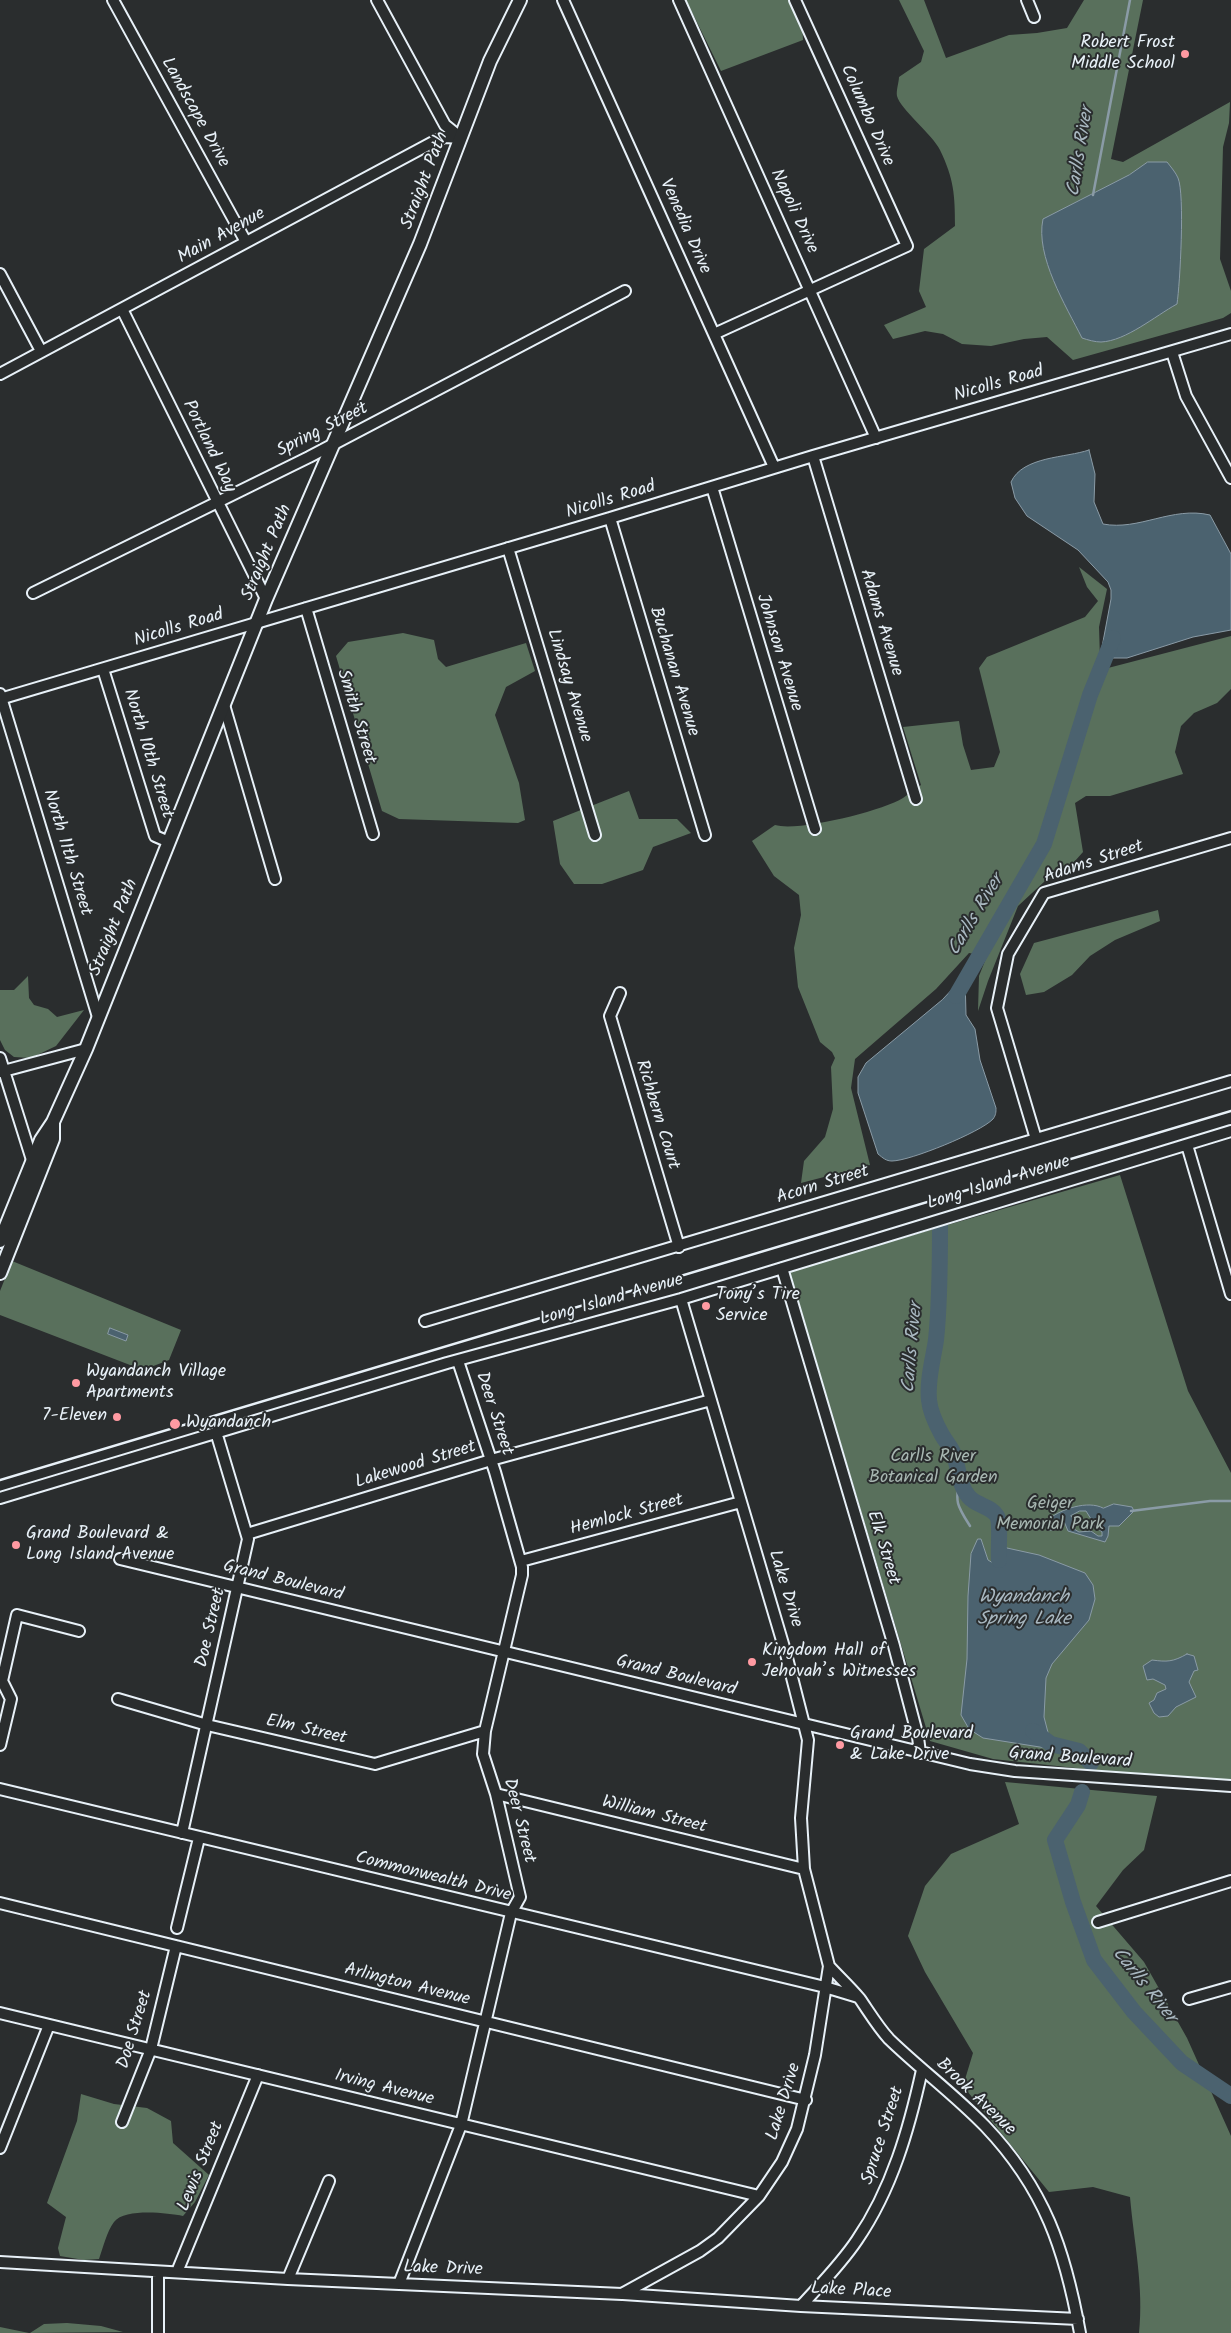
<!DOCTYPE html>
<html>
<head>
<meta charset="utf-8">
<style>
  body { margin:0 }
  canvas { display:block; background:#2a2d2e }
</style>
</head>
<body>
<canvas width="1231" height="2333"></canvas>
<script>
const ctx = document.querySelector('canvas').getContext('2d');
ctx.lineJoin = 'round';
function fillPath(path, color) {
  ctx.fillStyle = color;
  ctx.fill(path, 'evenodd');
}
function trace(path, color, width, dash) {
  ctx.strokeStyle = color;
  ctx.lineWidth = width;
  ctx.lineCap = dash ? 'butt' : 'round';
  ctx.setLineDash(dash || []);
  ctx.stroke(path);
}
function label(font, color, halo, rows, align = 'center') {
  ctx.font = font + ' Kalam,sans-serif';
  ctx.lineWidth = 4;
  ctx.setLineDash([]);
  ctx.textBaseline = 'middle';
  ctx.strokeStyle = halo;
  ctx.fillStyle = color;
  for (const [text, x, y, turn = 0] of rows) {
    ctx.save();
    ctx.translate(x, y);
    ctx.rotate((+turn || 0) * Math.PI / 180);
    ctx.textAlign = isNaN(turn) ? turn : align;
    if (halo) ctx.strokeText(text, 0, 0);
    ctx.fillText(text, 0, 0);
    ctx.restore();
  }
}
fillPath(new Path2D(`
  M 686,0 L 801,0 L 803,40 L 721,71 Z
  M 899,0 L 924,0 L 946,58 L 1009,35 L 1037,33 L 1067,28 L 1084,0 L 1143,0 L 1111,159 L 1123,162 L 1230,102 L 1229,123 L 1223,147 L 1220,259 L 1231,291 L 1231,313 L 1223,318 L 1073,360 L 1047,337 L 1024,339 L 991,346 L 962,344 L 943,334 L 925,331 L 893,339 L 884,325 L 926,307 L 919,291 L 924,249 L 955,226 C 955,195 954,179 940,150 C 933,135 900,109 897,96 C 896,90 899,82 899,77 L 921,62 L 924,51 Z
  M 1079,567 L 1107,589 L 1099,627 L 1100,659 L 1097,667 L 1108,668 L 1231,636 L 1231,689 L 1217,703 L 1194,713 L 1181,726 L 1175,752 L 1183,774 L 1110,796 L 1086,796 L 1075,803 L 1083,852 L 1066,871 L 1045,881 L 1018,906 L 988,981 L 978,1011 L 979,976 L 987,956 L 969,953 L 936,989 L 855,1059 L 851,1088 L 870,1165 L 801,1183 L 804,1161 L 825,1137 L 833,1109 L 831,1067 L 835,1058 L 832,1052 L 820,1042 L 798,987 L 794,948 L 801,915 L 799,895 L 774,876 L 752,841 L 775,825 C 798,832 882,811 903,798 C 909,794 915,789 921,785 L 903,727 L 959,721 L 963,745 L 971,770 L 994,767 L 1000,752 L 979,668 L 987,657 L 1085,617 L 1098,601 L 1087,587 Z
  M 403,633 L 434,640 L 438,659 L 446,667 L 526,643 L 535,671 L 506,687 L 495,715 L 519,783 L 525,820 L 518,823 L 399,819 L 382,811 L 336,656 L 348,642 Z
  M 629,791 L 639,819 L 677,819 L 691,833 L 653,847 L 643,870 L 602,884 L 574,884 L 560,864 L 553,821 Z
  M 1158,910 L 1160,921 L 1115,940 L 1090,956 L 1072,975 L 1044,992 L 1026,995 L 1020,974 L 1034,943 Z
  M 28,976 L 29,998 L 34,1005 L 48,1009 L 57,1017 L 84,1010 L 56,1046 L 31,1058 L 14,1057 L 5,1050 L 0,1040 L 0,990 L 14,990 Z
  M 1120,1175 L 1188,1391 L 1231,1473 L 1231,1785 L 993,1759 L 930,1741 L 789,1271 Z
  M 12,1261 L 181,1330 L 169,1360 L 143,1370 L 0,1315 L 0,1291 Z
  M 1005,1782 L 1157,1796 L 1144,1850 L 1123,1870 L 1096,1906 L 1144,1962 L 1187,2038 L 1231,2136 L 1231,2333 L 1139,2333 C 1144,2287 1134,2243 1130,2197 L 1093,2187 L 1049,2192 L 963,2086 L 973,2053 L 925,1972 L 908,1936 L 925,1886 L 951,1854 L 1019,1824 Z
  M 81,2094 L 114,2104 L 147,2108 L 171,2121 L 173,2143 L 209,2175 L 195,2202 L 183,2216 C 167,2213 125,2208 114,2222 C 107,2231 103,2248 99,2259 L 84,2260 L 60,2256 L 58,2248 L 66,2217 L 47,2203 L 77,2121 Z
  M 67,2323 L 101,2326 L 123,2332 L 30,2333 L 44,2324 Z
  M 0,2327 L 29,2333 L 0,2333 Z`), '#59705c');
const water = new Path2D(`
  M 1148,162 L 1167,162 C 1171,167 1176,173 1178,178 C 1185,194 1180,284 1177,304 C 1155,316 1126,341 1101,342 C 1095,342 1088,340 1082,338 C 1066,306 1035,256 1043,219 L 1129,175 Z
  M 1089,450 L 1095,474 L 1094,502 L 1103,524 C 1139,531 1172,506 1210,515 L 1231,554 L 1231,630 L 1193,637 L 1127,658 L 1105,658 L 1102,647 L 1111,599 L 1111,590 L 1108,582 L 1078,550 L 1027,516 L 1015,498 L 1011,482 C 1023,456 1066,458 1089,450 Z
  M 965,976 L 966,1015 L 975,1029 L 980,1060 L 996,1108 C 996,1112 996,1115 993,1119 C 981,1132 910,1161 892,1161 C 886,1161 883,1158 878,1154 L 858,1093 L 858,1077 L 866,1063 L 942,1000 Z
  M 110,1328 L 128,1335 L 126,1341 L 108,1334 Z
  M 1114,1504 L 1132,1507 L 1134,1511 L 1119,1526 L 1109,1526 L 1108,1536 L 1105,1542 L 1068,1531 L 1063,1519 L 1060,1520 L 1055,1530 L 1048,1530 L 1047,1527 L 1049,1519 C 1061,1509 1088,1500 1103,1508 ZM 1080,1511 L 1086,1511 L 1096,1527 L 1102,1532 L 1102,1536 L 1098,1536 L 1091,1531 L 1079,1532 L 1074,1529 L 1074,1520 L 1071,1516 Z
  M 978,1539 L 981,1539 L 988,1560 L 993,1563 L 998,1560 L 994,1542 L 998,1540 L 1007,1548 L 1039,1555 L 1085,1573 L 1093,1585 L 1095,1599 L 1089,1620 L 1052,1664 L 1046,1678 L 1044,1717 L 1051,1744 L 1046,1748 L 983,1738 L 969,1729 L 961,1715 L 967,1659 L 968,1596 L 971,1554 Z
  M 1187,1654 L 1194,1656 L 1198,1670 L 1194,1671 L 1189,1682 L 1196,1697 L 1176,1707 L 1168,1716 L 1159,1717 L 1154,1713 L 1149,1703 L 1154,1700 L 1157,1693 L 1166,1689 L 1165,1685 L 1153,1679 L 1147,1680 L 1143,1666 L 1152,1660 C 1167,1662 1173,1662 1187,1654 Z`);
fillPath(water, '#4b626f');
trace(water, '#8a9ba6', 1);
trace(new Path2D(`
  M 1093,195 L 1130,0
  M 960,1480 C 954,1502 958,1507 970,1526
  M 1131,1511 L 1210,1501 L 1231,1501`), '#8a9ba6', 2.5);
trace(new Path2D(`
  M 956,996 L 1044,844 L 1090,695 L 1113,638
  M 940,1226 C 940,1264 940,1302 936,1340 C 933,1360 927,1380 929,1400 C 930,1411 937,1426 942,1435 C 946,1442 952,1448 954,1455 C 959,1469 959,1486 969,1497 C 977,1506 991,1506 997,1516 C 1001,1523 998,1550 999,1560
  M 1033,1731 L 1051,1744 L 1079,1751 L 1091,1763
  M 1082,1792 L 1078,1805 L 1055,1840 L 1073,1902 L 1094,1960 L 1134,2012 L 1182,2063 L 1231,2096`), '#4b626f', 16);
const minor = new Path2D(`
  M 113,0 L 246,242
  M 377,0 L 445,125 L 461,138
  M 563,0 L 774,467
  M 679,0 L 876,438
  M 1027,0 L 1034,17
  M 0,274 L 41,351
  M 122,309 L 266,599
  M 714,334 L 907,246 L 795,0
  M 1172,352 L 1186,396 L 1231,478
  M 0,374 L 437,140 L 445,137 L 461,138
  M 813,456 L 916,799
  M 712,487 L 815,829
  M 610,518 L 705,835
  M 508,548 L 595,835
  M 33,593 L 309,457 L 625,291
  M 306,608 L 373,834
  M 103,669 L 155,836 L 169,842
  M 0,694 L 98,1017
  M 0,699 L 610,518 L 813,456 L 1231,334
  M 224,705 L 275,879
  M 620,993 L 610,1016 L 679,1247
  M 0,1058 L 32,1160
  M 0,1072 L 86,1049
  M 1036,1139 L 997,1008 L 1008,954 L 1044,893 L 1231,838
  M 1187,1145 L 1231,1294
  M 782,1268 L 894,1646 L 918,1737 L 920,1753
  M 425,1321 L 1231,1081
  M 0,1498 L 447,1363 L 681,1299 L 1231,1131
  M 247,1534 L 491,1460 L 711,1400
  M 120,1559 L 970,1764 L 1015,1771 L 1231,1786
  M 521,1561 L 741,1502
  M 118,1699 L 207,1725 L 375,1764 L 485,1731
  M 0,1745 L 11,1699 L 2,1681 L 17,1615 L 79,1631
  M 0,1789 L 825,1987 L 858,1997
  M 496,1794 L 804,1869
  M 182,1833 L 248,1539 L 216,1432
  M 0,1903 L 806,2100
  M 1098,1922 L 1231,1881
  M 177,1928 L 199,1838
  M 829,1966 C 839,1977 850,1987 860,1999 C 869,2012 878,2027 889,2039 C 920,2069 955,2095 985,2126 C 1045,2189 1065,2250 1080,2333
  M 1189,1999 L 1231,1987
  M 0,2013 L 759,2196
  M 122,2122 L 151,2049 L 176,1946
  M 0,2148 L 49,2025
  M 0,2262 L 288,2279 L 622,2294 L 700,2251 L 718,2238 L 759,2196 L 782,2162 L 797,2129 L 815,2055 L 829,1966 L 804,1869 L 801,1818 L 808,1740 L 786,1654 L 681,1299
  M 158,2272 L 158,2333
  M 177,2272 L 258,2075
  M 288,2279 L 329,2181
  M 399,2284 L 461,2125 L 511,1913 L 520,1897 L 496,1794 L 483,1754 L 485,1731 L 522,1575 L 522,1567 L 495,1472 L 458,1361
  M 623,2294 L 801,2306 L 1078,2319
  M 801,2306 C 820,2285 841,2264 857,2240 C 892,2189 909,2129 922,2070`);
const major = new Path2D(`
  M 0,1241 L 41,1140 L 53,1122 L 86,1049 L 266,599 L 420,244 L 490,61 L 520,0
  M 0,1273 L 53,1139 L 53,1122`);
trace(minor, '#e8f1f8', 14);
trace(major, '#e8f1f8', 16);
trace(minor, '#2a2d2e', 10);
trace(major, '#2a2d2e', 12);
trace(new Path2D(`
  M 0,1480 L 1231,1111`), '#e8f1f8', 2.5);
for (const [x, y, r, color] of [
  [1185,54,5,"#ff9aa2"],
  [706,1306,5,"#ff9aa2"],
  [76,1383,5,"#ff9aa2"],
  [117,1417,5,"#ff9aa2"],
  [175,1424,6,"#ff9aa2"],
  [16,1545,5,"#ff9aa2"],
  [752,1662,5,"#ff9aa2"],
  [840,1745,5,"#ff9aa2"]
]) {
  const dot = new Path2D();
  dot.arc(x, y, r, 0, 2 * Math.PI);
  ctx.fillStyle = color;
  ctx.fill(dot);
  trace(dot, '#2a2d2e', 2);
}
label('18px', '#e8f1f8', '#2a2d2e', [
  ["Robert Frost",1175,44,"right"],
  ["Middle School",1175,65,"right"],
  ["Tony’s Tire",716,1296],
  ["Service",716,1317],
  ["Wyandanch Village",86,1373],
  ["Apartments",86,1394],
  ["7-Eleven",107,1417,"right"],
  ["Wyandanch",186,1424],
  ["Grand Boulevard &",26,1535],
  ["Long Island Avenue",26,1556],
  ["Kingdom Hall of",762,1652],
  ["Jehovah’s Witnesses",762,1673],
  ["Grand Boulevard",850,1735],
  ["& Lake Drive",850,1756]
], 'left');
label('18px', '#e8f1f8', '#2a2d2e', [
  ["Landscape Drive",194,113,61],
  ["Columbo Drive",866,116,66],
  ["Straight Path",426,181,-69],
  ["Napoli Drive",793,212,65],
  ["Venedia Drive",684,227,66],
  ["Main Avenue",222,237,-29],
  ["Nicolls Road",999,385,-16],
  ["Spring Street",323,431,-27],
  ["Portland Way",208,447,64],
  ["Nicolls Road",611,501,-17],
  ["Straight Path",268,553,-67],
  ["Adams Avenue",880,623,73],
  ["Nicolls Road",179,629,-17],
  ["Johnson Avenue",778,653,73],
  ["Buchanan Avenue",673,672,73],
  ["Lindsay Avenue",568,686,73],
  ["Smith Street",355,717,73],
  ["North 10th Street",147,754,73],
  ["North 11th Street",66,853,73],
  ["Adams Street",1094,863,-18],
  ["Straight Path",115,928,-68],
  ["Richbern Court",656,1115,73],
  ["Long Island Avenue",999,1184,-17],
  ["Acorn Street",823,1186,-17],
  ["Long Island Avenue",612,1301,-16],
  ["Deer Street",493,1414,72],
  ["Lakewood Street",416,1466,-17],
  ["Hemlock Street",627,1516,-15],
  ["Elk Street",882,1548,73],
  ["Grand Boulevard",283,1582,14],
  ["Lake Drive",784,1589,73],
  ["Doe Street",212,1628,-77],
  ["Grand Boulevard",676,1677,14],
  ["Elm Street",306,1731,13],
  ["Grand Boulevard",1070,1759,4],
  ["William Street",654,1816,14],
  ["Deer Street",518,1821,76],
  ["Commonwealth Drive",433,1878,14],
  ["Arlington Avenue",407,1986,14],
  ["Doe Street",136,2030,-73],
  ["Irving Avenue",384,2089,14],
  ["Brook Avenue",975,2098,44],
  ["Lake Drive",785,2102,-73],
  ["Spruce Street",884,2136,-72],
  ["Lewis Street",202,2167,-68],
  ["Lake Drive",443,2270,2],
  ["Lake Place",851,2292,3]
]);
label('18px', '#a8b7b2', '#2a2d2e', [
  ["Carlls River",933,1458],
  ["Botanical Garden",933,1479],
  ["Geiger",1050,1505],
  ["Memorial Park",1050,1526]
]);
label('italic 19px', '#a9b8c1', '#2a2d2e', [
  ["Carlls River",1082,152,-81],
  ["Carlls River",977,916,-59],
  ["Carlls River",914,1348,-85],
  ["Wyandanch",1024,1599],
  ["Spring Lake",1024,1621],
  ["Carlls River",1143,1986,51]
]);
</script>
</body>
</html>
